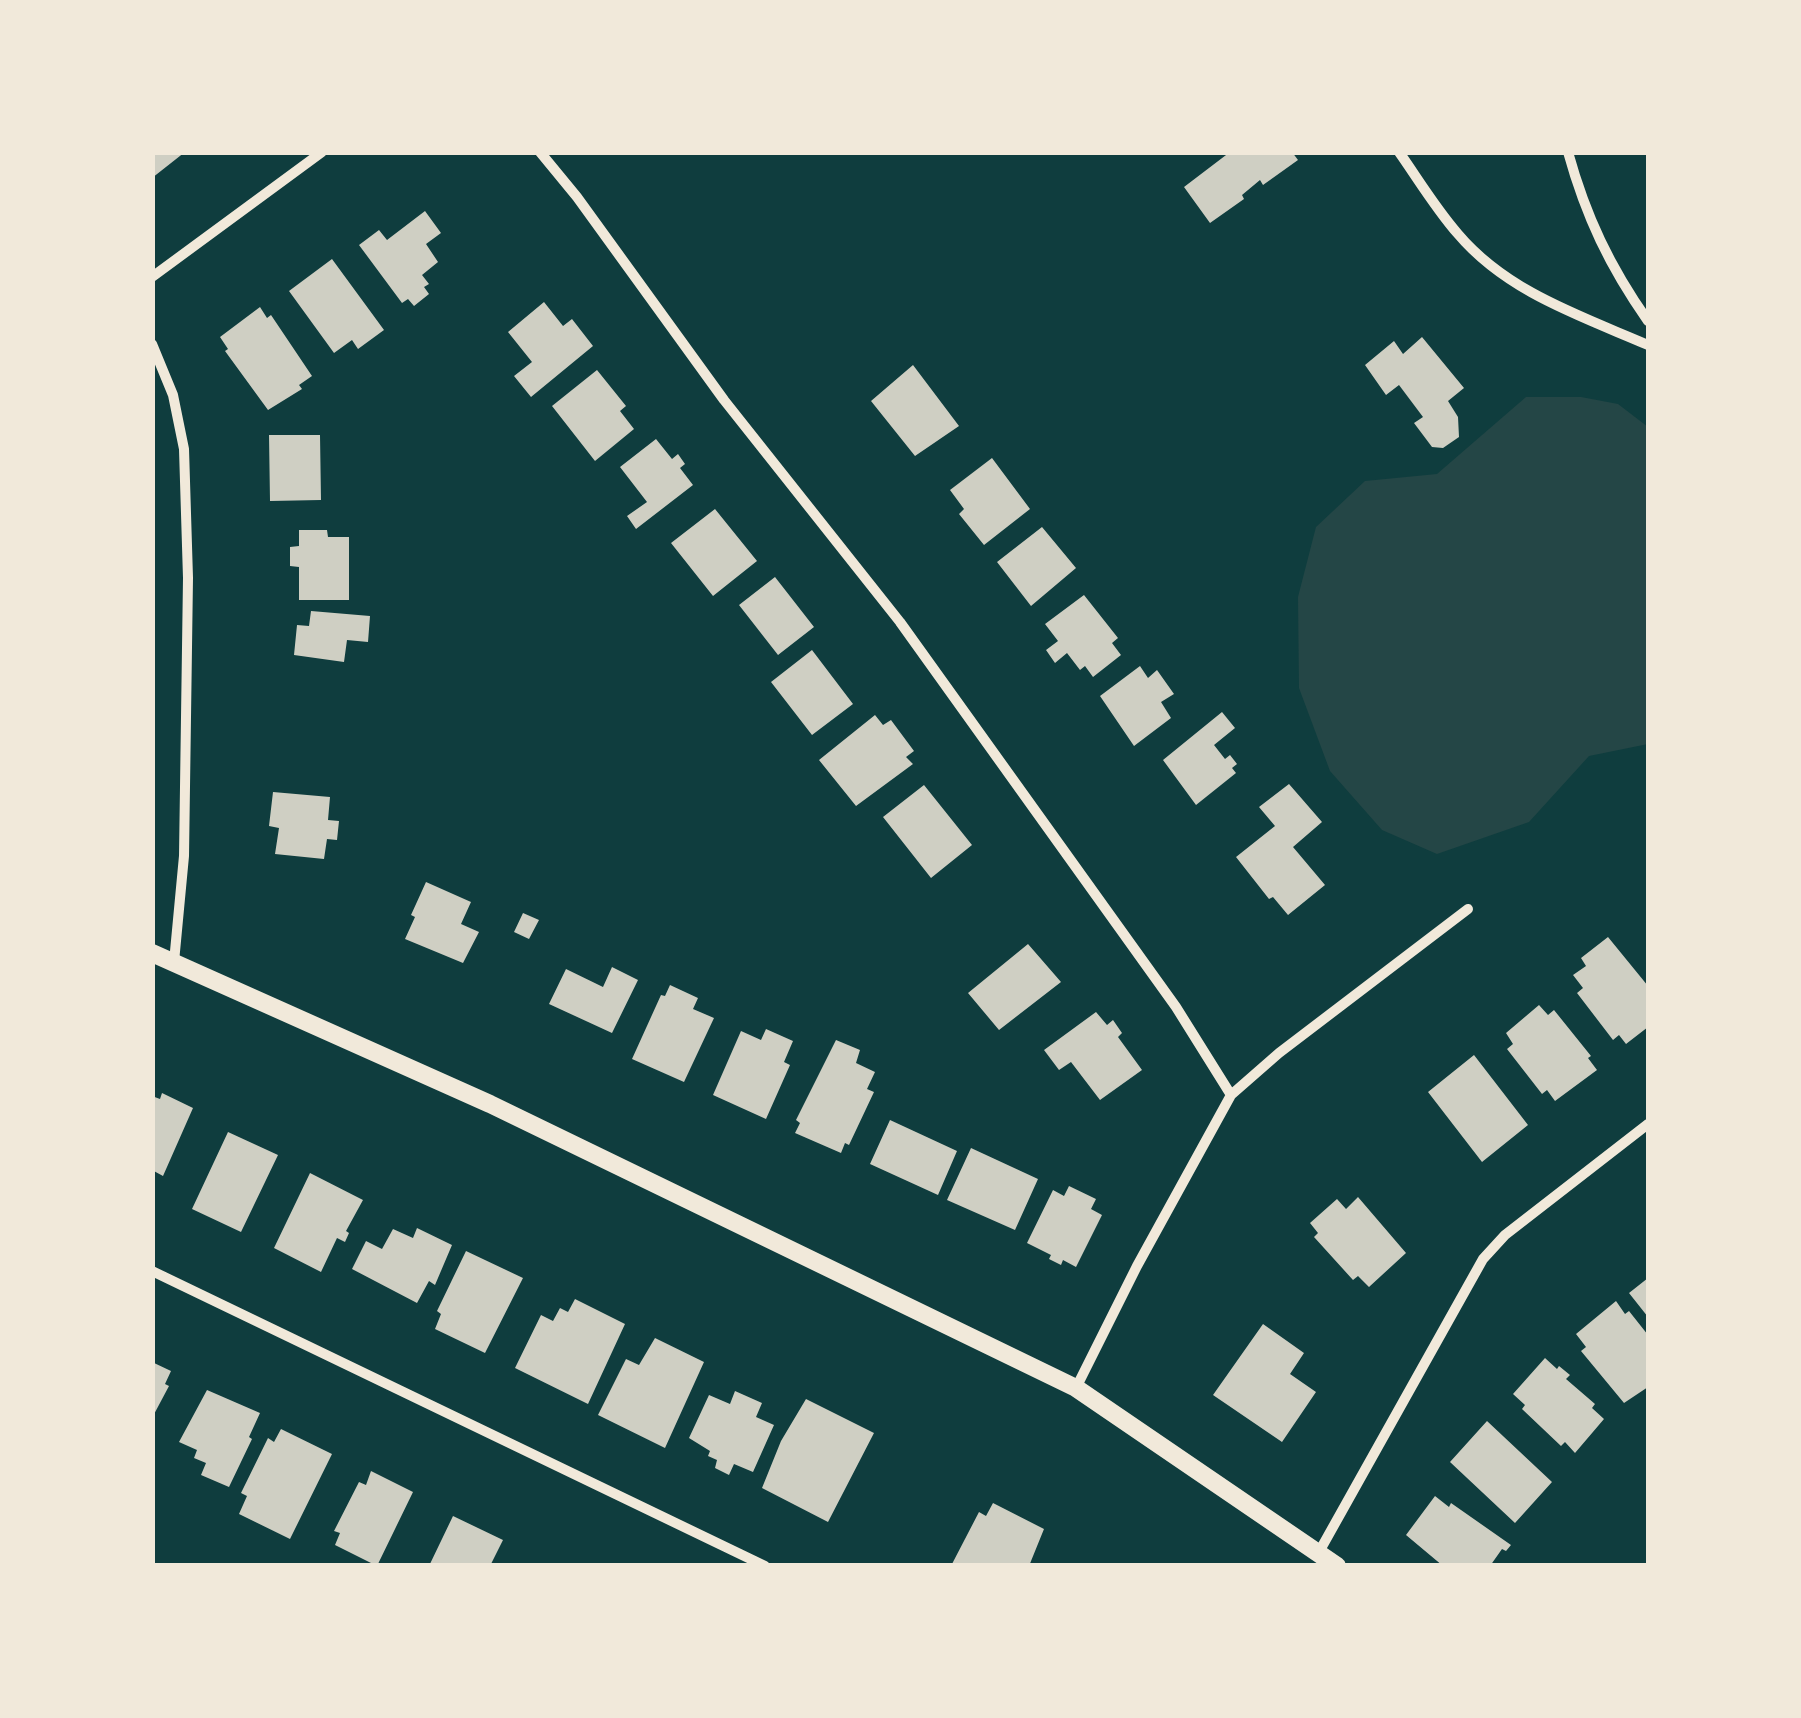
<!DOCTYPE html>
<html>
<head>
<meta charset="utf-8">
<style>
  body { margin:0 }
  #map { position:relative; width:1801px; height:1718px; overflow:hidden; background:#0f3d3e; font-family:Georgia,serif }
  canvas { display:block }
  .frame { position:absolute; inset:0; border:155px solid #f1e9da; pointer-events:none }
</style>
</head>
<body>
<div id="map">
<canvas width="1801" height="1718"></canvas>
<div class="frame"></div>
</div>
<script>
const ctx = document.querySelector('canvas').getContext('2d');
ctx.lineJoin = 'round';
function fillPath(path, color) {
  ctx.fillStyle = color;
  ctx.fill(path, 'evenodd');
}
function trace(path, color, width, dash) {
  ctx.strokeStyle = color;
  ctx.lineWidth = width;
  ctx.lineCap = dash ? 'butt' : 'round';
  ctx.setLineDash(dash || []);
  ctx.stroke(path);
}
fillPath(new Path2D(`
  M 1526,397 L 1581,397 L 1618,404 L 1648,427 L 1648,744 L 1589,756 L 1529,822 L 1437,854 L 1382,830 L 1330,771 L 1299,688 L 1298,597 L 1316,527 L 1365,481 L 1437,474 Z`), '#244646');
fillPath(new Path2D(`
  M 152,152 L 185,152 L 152,178 Z
  M 1230,152 L 1292,152 L 1298,160 L 1263,185 L 1260,180 L 1242,195 L 1244,199 L 1210,223 L 1184,187 Z
  M 425,211 L 441,233 L 426,244 L 438,262 L 422,275 L 429,284 L 424,287 L 429,294 L 414,306 L 408,299 L 402,303 L 359,245 L 379,230 L 387,240 Z
  M 332,259 L 384,330 L 358,349 L 352,340 L 334,353 L 289,291 Z
  M 544,302 L 563,326 L 572,319 L 593,346 L 531,397 L 514,376 L 532,362 L 508,332 Z
  M 260,307 L 267,318 L 271,315 L 312,376 L 299,385 L 302,389 L 268,410 L 225,351 L 228,349 L 220,337 Z
  M 1422,337 L 1464,388 L 1448,401 L 1458,417 L 1459,437 L 1443,448 L 1432,447 L 1414,423 L 1423,417 L 1399,385 L 1386,395 L 1365,365 L 1394,341 L 1403,354 Z
  M 913,365 L 959,426 L 915,456 L 871,401 Z
  M 597,370 L 626,406 L 620,411 L 634,429 L 595,461 L 552,406 Z
  M 269,435 L 320,435 L 321,500 L 270,501 Z
  M 656,439 L 672,459 L 678,454 L 685,464 L 680,468 L 693,485 L 636,529 L 627,516 L 647,502 L 620,467 Z
  M 992,458 L 1030,509 L 984,545 L 959,514 L 964,509 L 950,490 Z
  M 715,509 L 757,561 L 713,596 L 671,543 Z
  M 1042,527 L 1076,568 L 1031,606 L 997,562 Z
  M 299,530 L 327,530 L 328,537 L 349,537 L 349,600 L 299,600 L 299,567 L 290,566 L 290,547 L 299,546 Z
  M 775,577 L 814,627 L 778,655 L 739,605 Z
  M 1084,595 L 1118,638 L 1112,643 L 1121,655 L 1093,677 L 1085,666 L 1080,670 L 1067,653 L 1055,663 L 1046,650 L 1058,641 L 1045,624 Z
  M 311,611 L 370,616 L 368,642 L 347,640 L 344,662 L 294,655 L 297,625 L 309,626 Z
  M 812,650 L 853,704 L 812,735 L 771,682 Z
  M 1140,666 L 1148,678 L 1157,670 L 1174,694 L 1161,702 L 1171,718 L 1134,746 L 1100,696 Z
  M 1222,712 L 1235,728 L 1214,745 L 1225,759 L 1230,755 L 1237,764 L 1232,768 L 1236,773 L 1196,805 L 1163,760 Z
  M 875,715 L 883,725 L 891,720 L 914,751 L 906,757 L 913,764 L 856,806 L 819,760 Z
  M 1289,784 L 1322,822 L 1293,847 L 1325,885 L 1288,915 L 1273,897 L 1269,899 L 1236,857 L 1275,826 L 1259,807 Z
  M 924,785 L 972,845 L 931,878 L 883,817 Z
  M 273,792 L 330,797 L 328,820 L 339,821 L 337,840 L 327,839 L 324,859 L 275,854 L 279,828 L 269,826 Z
  M 426,882 L 471,902 L 461,924 L 479,932 L 463,963 L 405,939 L 415,917 L 411,915 Z
  M 523,913 L 539,920 L 529,939 L 514,932 Z
  M 1608,937 L 1648,986 L 1648,1027 L 1626,1044 L 1619,1035 L 1613,1040 L 1577,993 L 1583,988 L 1573,975 L 1586,966 L 1581,958 Z
  M 1028,944 L 1061,982 L 999,1030 L 968,993 Z
  M 612,967 L 638,980 L 612,1033 L 549,1004 L 566,969 L 603,987 Z
  M 670,985 L 698,998 L 693,1009 L 714,1018 L 684,1082 L 632,1059 L 661,995 L 665,996 Z
  M 1539,1005 L 1548,1015 L 1554,1010 L 1591,1056 L 1588,1058 L 1597,1070 L 1555,1101 L 1547,1090 L 1542,1094 L 1507,1049 L 1513,1044 L 1506,1033 Z
  M 1096,1012 L 1107,1025 L 1113,1020 L 1122,1033 L 1118,1037 L 1142,1070 L 1100,1100 L 1071,1062 L 1059,1070 L 1044,1050 Z
  M 766,1029 L 793,1041 L 784,1062 L 790,1065 L 766,1119 L 713,1095 L 741,1031 L 761,1040 Z
  M 836,1040 L 860,1050 L 856,1063 L 875,1072 L 867,1089 L 874,1092 L 849,1145 L 845,1143 L 841,1153 L 795,1133 L 800,1123 L 796,1120 Z
  M 1474,1055 L 1528,1125 L 1482,1162 L 1428,1092 Z
  M 162,1093 L 193,1108 L 163,1176 L 152,1170 L 152,1096 L 160,1099 Z
  M 890,1120 L 957,1151 L 938,1195 L 870,1164 Z
  M 228,1132 L 278,1155 L 241,1232 L 192,1209 Z
  M 971,1148 L 1038,1179 L 1015,1230 L 947,1200 Z
  M 310,1173 L 363,1200 L 346,1231 L 349,1233 L 345,1242 L 337,1238 L 321,1272 L 274,1248 Z
  M 1069,1186 L 1096,1199 L 1091,1209 L 1102,1215 L 1076,1267 L 1063,1260 L 1061,1265 L 1049,1259 L 1051,1255 L 1027,1243 L 1053,1190 L 1064,1196 Z
  M 1358,1197 L 1406,1253 L 1369,1287 L 1358,1276 L 1353,1280 L 1314,1237 L 1318,1233 L 1310,1223 L 1337,1199 L 1346,1209 Z
  M 417,1228 L 452,1245 L 435,1285 L 429,1281 L 417,1303 L 352,1269 L 366,1241 L 382,1249 L 393,1229 L 413,1238 Z
  M 466,1251 L 523,1278 L 485,1353 L 435,1329 L 441,1314 L 437,1311 Z
  M 1648,1278 L 1648,1317 L 1629,1293 Z
  M 575,1299 L 625,1324 L 588,1404 L 515,1368 L 541,1315 L 553,1321 L 560,1308 L 568,1312 Z
  M 1616,1301 L 1625,1314 L 1629,1311 L 1648,1335 L 1648,1387 L 1624,1403 L 1581,1351 L 1586,1347 L 1576,1334 Z
  M 1263,1324 L 1304,1353 L 1290,1374 L 1316,1392 L 1282,1442 L 1213,1395 Z
  M 655,1338 L 704,1362 L 665,1448 L 598,1415 L 626,1359 L 639,1365 Z
  M 1545,1358 L 1557,1369 L 1559,1366 L 1570,1375 L 1566,1379 L 1595,1404 L 1592,1408 L 1604,1419 L 1575,1453 L 1565,1442 L 1561,1446 L 1522,1409 L 1525,1405 L 1513,1394 Z
  M 152,1362 L 171,1371 L 165,1384 L 169,1386 L 152,1418 Z
  M 207,1390 L 260,1413 L 249,1437 L 252,1439 L 229,1487 L 201,1475 L 206,1463 L 194,1458 L 197,1450 L 179,1442 Z
  M 735,1391 L 762,1403 L 756,1417 L 774,1425 L 753,1472 L 734,1464 L 729,1475 L 715,1468 L 717,1460 L 708,1456 L 710,1451 L 689,1438 L 709,1395 L 730,1404 Z
  M 806,1399 L 874,1433 L 828,1522 L 762,1488 L 781,1441 Z
  M 1487,1421 L 1552,1482 L 1515,1523 L 1450,1462 Z
  M 281,1429 L 332,1454 L 290,1539 L 239,1514 L 247,1496 L 241,1493 L 268,1438 L 274,1442 Z
  M 371,1471 L 413,1492 L 377,1566 L 335,1545 L 340,1533 L 334,1531 L 359,1482 L 366,1485 Z
  M 1435,1496 L 1449,1507 L 1451,1503 L 1511,1545 L 1506,1551 L 1502,1549 L 1490,1566 L 1443,1566 L 1406,1535 Z
  M 993,1503 L 1044,1529 L 1029,1566 L 952,1564 L 979,1512 L 986,1516 Z
  M 453,1516 L 503,1540 L 490,1566 L 429,1566 Z`), '#cfcfc3');
trace(new Path2D(`
  M 540,152 L 577,197 L 724,400 L 900,622 L 1176,1007 L 1231,1095
  M 1399,152 C 1418,179 1436,209 1458,234 C 1507,292 1581,316 1648,345
  M 1568,152 C 1586,217 1610,267 1648,321
  M 152,277 L 322,152
  M 152,344 L 173,395 L 184,449 L 188,578 L 184,856 L 174,962
  M 152,1271 L 765,1566
  M 1076,1388 L 1137,1266 L 1231,1095 L 1279,1053 L 1468,909
  M 1319,1552 L 1483,1259 L 1505,1235 L 1648,1124`), '#f1e9da', 10);
trace(new Path2D(`
  M 152,953 L 490,1104 L 1076,1388 L 1337,1566`), '#f1e9da', 18);
</script>
</body>
</html>
